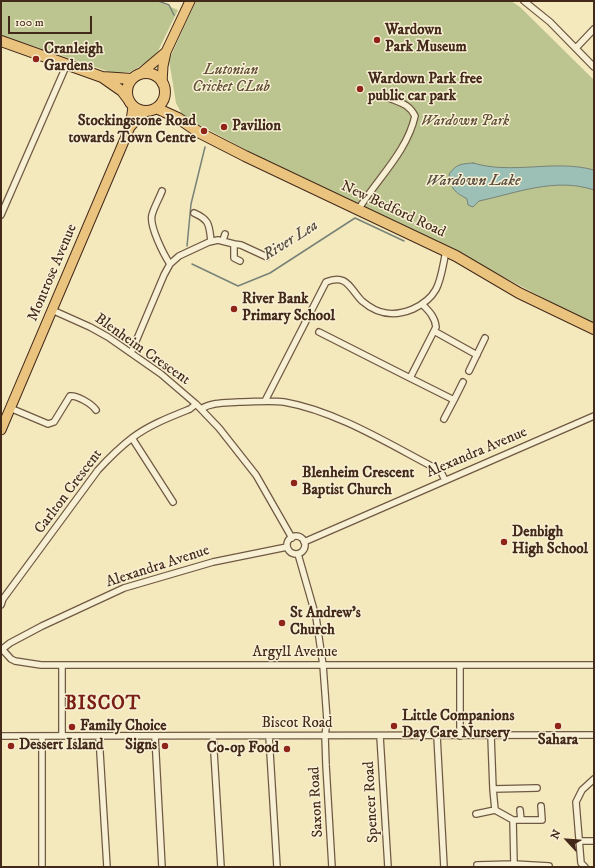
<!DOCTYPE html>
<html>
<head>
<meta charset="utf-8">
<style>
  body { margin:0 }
  #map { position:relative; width:595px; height:868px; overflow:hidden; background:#f4e8bd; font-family:"IM FELL DW Pica",serif }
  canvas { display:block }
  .frame { position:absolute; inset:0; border:2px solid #43291a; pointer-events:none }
  .north { position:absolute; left:547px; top:820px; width:40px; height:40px; -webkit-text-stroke:3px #f8f0d4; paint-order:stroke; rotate:296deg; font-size:11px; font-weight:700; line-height:16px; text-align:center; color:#43291a }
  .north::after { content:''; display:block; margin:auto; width:14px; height:18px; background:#43291a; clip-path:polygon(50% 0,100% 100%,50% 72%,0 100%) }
  .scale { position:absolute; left:8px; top:16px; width:84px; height:18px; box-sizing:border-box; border:2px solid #43291a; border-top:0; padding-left:5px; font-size:12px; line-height:14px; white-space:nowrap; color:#43291a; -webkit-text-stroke:3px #f8f0d4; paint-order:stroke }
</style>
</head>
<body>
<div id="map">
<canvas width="595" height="868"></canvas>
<div class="frame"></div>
<div class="north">N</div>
<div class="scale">100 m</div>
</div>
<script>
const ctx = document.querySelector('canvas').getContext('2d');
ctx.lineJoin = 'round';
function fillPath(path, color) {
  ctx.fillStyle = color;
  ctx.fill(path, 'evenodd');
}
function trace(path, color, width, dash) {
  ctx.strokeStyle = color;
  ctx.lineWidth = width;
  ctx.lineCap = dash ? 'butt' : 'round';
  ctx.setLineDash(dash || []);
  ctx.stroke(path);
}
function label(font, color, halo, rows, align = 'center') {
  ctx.font = font + ' "IM FELL DW Pica",serif';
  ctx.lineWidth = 3;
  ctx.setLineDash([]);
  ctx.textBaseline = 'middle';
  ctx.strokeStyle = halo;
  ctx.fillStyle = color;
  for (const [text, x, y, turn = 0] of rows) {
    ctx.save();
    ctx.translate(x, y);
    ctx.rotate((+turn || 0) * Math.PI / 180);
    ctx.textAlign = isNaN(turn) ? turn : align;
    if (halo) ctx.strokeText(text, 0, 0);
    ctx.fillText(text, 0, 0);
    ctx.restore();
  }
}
fillPath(new Path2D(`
  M 1,1 L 156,1 L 178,10 L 158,51 L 150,60 L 130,72 L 113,73 L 1,35 Z
  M 196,1 L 511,1 L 520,7 L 594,80 L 594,325 L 453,250 L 263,159 L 183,116 L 176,103 L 169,60 Z`), '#bcc590');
const water = new Path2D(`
  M 473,163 C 513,175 554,159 594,170 L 594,190 C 555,177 517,193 479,201 L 473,207 L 468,205 L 467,199 C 455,192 451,190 449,174 C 457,164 460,164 473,163 Z`);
fillPath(water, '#9cbfb6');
trace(water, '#788378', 1);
trace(new Path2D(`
  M 158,1 L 169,5 L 174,15
  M 187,246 L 191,204 L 205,147
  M 192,264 L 238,286 L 270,273 L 355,218 L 404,241`), '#788378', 1.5);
const street = new Path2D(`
  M 524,1 L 550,22 L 594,67
  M 576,48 L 594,29
  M 358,210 C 377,179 407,152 415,116 C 409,104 401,103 389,98
  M 194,213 C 210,220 209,225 211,241
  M 1,215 L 67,64
  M 223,240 L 225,234
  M 234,244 L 234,258 L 240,261
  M 170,264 L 179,256 L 209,242 L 218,240 L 234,244 L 241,245 L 267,257
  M 52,310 L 90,327 L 108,337 L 161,374 L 196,404 L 219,428 L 256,475 L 292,538
  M 434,331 L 477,355
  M 319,332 L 410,378 L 436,327 C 435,317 429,311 422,304
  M 131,353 L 164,275 L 170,264 C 164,255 149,226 152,215 C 154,207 159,199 162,191
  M 469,371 L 485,338
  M 410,378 L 454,400 L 444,419
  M 454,400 L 463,382
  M 265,401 L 326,282 C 347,273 350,289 362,301 C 378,315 394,317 413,309 C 441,296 440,279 446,251
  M 10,408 L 48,424 L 54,422 L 70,396 C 77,395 92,404 96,410
  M 201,409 C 212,402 226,403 239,402 C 254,402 270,400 284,402 C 336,411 389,444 435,468 L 441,472 L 445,480
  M 132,438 L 173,502
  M287 545a9 9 0 1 1 18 0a9 9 0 1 1-18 0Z
  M 304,542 L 594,416
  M 298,554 L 316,617 L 323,665 L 327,720 L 325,736 L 326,765 L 332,867
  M 1,605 L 3,599 L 98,470 C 109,458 119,448 132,438 C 149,425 170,417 190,409 L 196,404
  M 2,649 L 11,659 L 15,661 L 41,665 L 594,665
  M 1,650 L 10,643 L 42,626 L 124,588 L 213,562 L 287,547
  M 460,665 L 460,736
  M 1,736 L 594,735
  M 62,736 L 62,666
  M 99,736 L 107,867
  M 155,736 L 162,867
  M 213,736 L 221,867
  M 269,736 L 277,867
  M 380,736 L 388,867
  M 437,736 L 444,867
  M 491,736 L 493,789 L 495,810 L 513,820 L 542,820 L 541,806
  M 493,789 L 537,788
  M 520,810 L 521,820
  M 476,814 L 495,810
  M 513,820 L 514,864
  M 579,841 L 594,841
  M 477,865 L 514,864 L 549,866
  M 42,867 L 42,736
  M 585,867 L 581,863 L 576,802 L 582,790 L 594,779`);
const primary = new Path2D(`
  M 140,74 L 166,52
  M 162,83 L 163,66 L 166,52 L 190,1
  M 131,126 L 139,117 L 146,111
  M 1,430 L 130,127 L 133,107`);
const highway = new Path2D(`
  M 1,41 L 102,77 L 132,79
  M127 92a19 19 0 1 1 38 0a19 19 0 1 1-38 0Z
  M 102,77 L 122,91 L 128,99
  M 156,108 L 178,118 L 200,133 L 245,156 L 456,256 L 519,293 L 594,329`);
trace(street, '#6f5943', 8);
trace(primary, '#43291a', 11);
trace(highway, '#43291a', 12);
trace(street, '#f8f0d4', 5.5);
trace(primary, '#eac47e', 9);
trace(highway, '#eac47e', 10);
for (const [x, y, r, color] of [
  [377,40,4,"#8f2418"],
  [36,59,4,"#8f2418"],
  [360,89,4,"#8f2418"],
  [224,127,4,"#8f2418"],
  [204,131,4,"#8f2418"],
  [234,309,4,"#8f2418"],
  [294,483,4,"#8f2418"],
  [504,542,4,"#8f2418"],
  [282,623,4,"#8f2418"],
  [394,726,4,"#8f2418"],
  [558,726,4,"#8f2418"],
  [72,727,4,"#8f2418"],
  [11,746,4,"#8f2418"],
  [165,746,4,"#8f2418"],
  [287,749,4,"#8f2418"]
]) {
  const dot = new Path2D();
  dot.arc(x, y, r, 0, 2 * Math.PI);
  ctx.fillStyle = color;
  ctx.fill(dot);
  trace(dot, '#f8f0d4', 1.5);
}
label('bold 15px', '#43291a', '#f8f0d4', [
  ["Wardown",385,31],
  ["Park Museum",385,48],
  ["Cranleigh",44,50],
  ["Gardens",44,67],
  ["Wardown Park free",368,80],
  ["public car park",368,97],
  ["Stockingstone Road",196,122,"right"],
  ["towards Town Centre",196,139,"right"],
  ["Pavilion",232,127],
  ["River Bank",242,300],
  ["Primary School",242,317],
  ["Blenheim Crescent",302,474],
  ["Baptist Church",302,491],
  ["Denbigh",512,533],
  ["High School",512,550],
  ["St Andrew's",290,614],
  ["Church",290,631],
  ["Little Companions",402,717],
  ["Day Care Nursery",402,734],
  ["Family Choice",80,727],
  ["Sahara",558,741,"center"],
  ["Dessert Island",19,746],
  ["Signs",157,746,"right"],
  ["Co-op Food",279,749,"right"]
], 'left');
label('italic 15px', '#615038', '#f8f0d4', [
  ["Lutonian",231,71],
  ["Cricket CLub",231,88],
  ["Wardown Park",465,122]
]);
label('15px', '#43291a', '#f8f0d4', [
  ["New Bedford Road",393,210,25],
  ["Montrose Avenue",53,273,-67],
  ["Blenheim Crescent",142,350,35],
  ["Alexandra Avenue",477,453,-23],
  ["Carlton Crescent",69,492,-53],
  ["Alexandra Avenue",158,567,-18],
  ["Argyll Avenue",295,653],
  ["Biscot Road",297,724],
  ["Saxon Road",317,802,-93],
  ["Spencer Road",372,802,-93]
]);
label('italic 16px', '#594e41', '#f8f0d4', [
  ["Wardown Lake",473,182],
  ["River Lea",291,241,-32]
]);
ctx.letterSpacing = '1px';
label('bold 19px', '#7a1f14', '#f8f0d4', [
  ["BISCOT",103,705]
]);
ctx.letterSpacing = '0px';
</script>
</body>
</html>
